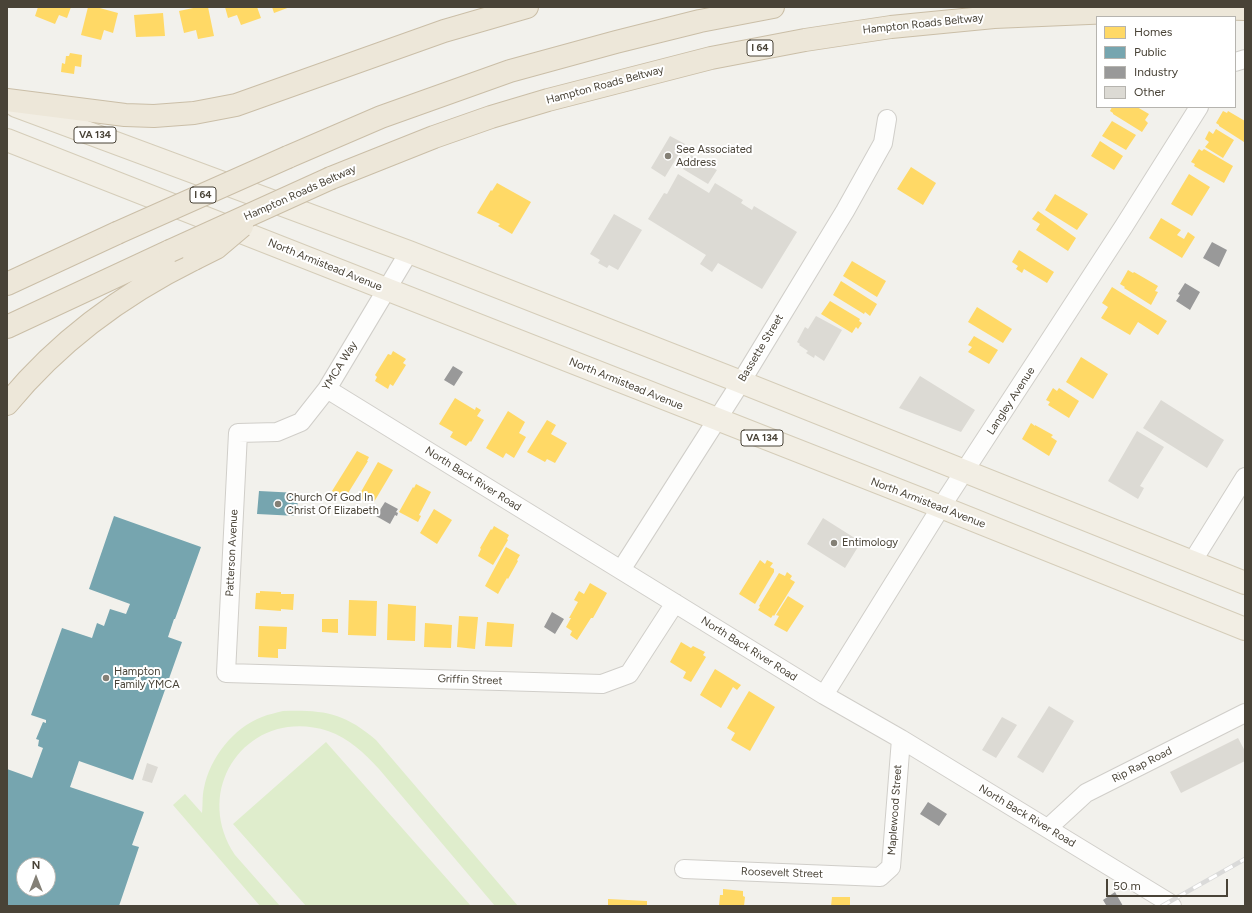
<!DOCTYPE html>
<html>
<head>
<meta charset="utf-8">
<style>
  body { margin:0 }
  #map { position:relative; width:1252px; height:913px; overflow:hidden; background:#f2f1ec; font-family:Figtree,sans-serif }
  canvas { display:block }
  .frame { position:absolute; inset:0; border:8px solid #494337; pointer-events:none }
  .legend { position:absolute; left:1096px; top:16px; width:140px; height:92px; box-sizing:border-box; background:#fff; border:1px solid #b6b4af; margin:0; padding:5px 7px; list-style:none; font-size:12px; color:#494337 }
  .legend li { display:flex; align-items:center; gap:8px; height:20px }
  .legend b { width:20px; border:1px solid #b6b4af }
  .north { position:absolute; left:16px; top:857px; width:40px; height:40px; box-sizing:border-box; background:#fff; border:1px solid #b6b4af; border-radius:50%; rotate:0deg; font-size:11px; font-weight:700; line-height:16px; text-align:center; color:#494337 }
  .north::after { content:''; display:block; margin:auto; width:14px; height:18px; background:#848076; clip-path:polygon(50% 0,100% 100%,50% 72%,0 100%) }
  .scale { position:absolute; left:1106px; top:879px; width:122px; height:18px; box-sizing:border-box; border:2px solid #494337; border-top:0; padding-left:5px; font-size:12px; line-height:14px; white-space:nowrap; color:#494337; -webkit-text-stroke:3px #fff; paint-order:stroke }
</style>
</head>
<body>
<div id="map">
<canvas width="1252" height="913"></canvas>
<div class="frame"></div>
<ul class="legend">
<li><b style="height:11px;background:#ffd966"></b>Homes</li>
<li><b style="height:11px;background:#76a5af"></b>Public</li>
<li><b style="height:11px;background:#999"></b>Industry</li>
<li><b style="height:11px;background:#dcdad4"></b>Other</li>
</ul>
<div class="north">N</div>
<div class="scale">50 m</div>
</div>
<script>
const ctx = document.querySelector('canvas').getContext('2d');
ctx.lineJoin = 'round';
function fillPath(path, color) {
  ctx.fillStyle = color;
  ctx.fill(path, 'evenodd');
}
function trace(path, color, width, dash) {
  ctx.strokeStyle = color;
  ctx.lineWidth = width;
  ctx.lineCap = dash ? 'butt' : 'round';
  ctx.setLineDash(dash || []);
  ctx.stroke(path);
}
function label(font, color, halo, rows, align = 'center') {
  ctx.font = font + ' Figtree,sans-serif';
  ctx.lineWidth = 4;
  ctx.setLineDash([]);
  ctx.textBaseline = 'middle';
  ctx.strokeStyle = halo;
  ctx.fillStyle = color;
  for (const [text, x, y, turn = 0] of rows) {
    ctx.save();
    ctx.translate(x, y);
    ctx.rotate((+turn || 0) * Math.PI / 180);
    ctx.textAlign = isNaN(turn) ? turn : align;
    if (halo) ctx.strokeText(text, 0, 0);
    ctx.fillText(text, 0, 0);
    ctx.restore();
  }
}
fillPath(new Path2D(`
  M 283,711 C 325,710 344,713 376,740 L 518,906 L 495,906 L 379,769 C 364,753 349,738 328,731 C 250,706 190,787 235,855 L 280,906 L 260,906 L 173,805 L 185,794 L 202,813 C 203,805 202,796 204,788 C 210,758 233,728 262,717 C 269,714 276,713 283,711 Z
  M 326,742 L 471,906 L 306,906 L 233,824 Z`), '#dfedcc');
fillPath(new Path2D(`
  M 38,7 L 71,7 L 67,18 L 59,15 L 55,24 L 35,16 Z
  M 88,7 L 96,7 L 118,13 L 113,33 L 104,30 L 101,40 L 81,35 Z
  M 198,7 L 208,7 L 214,36 L 198,39 L 196,30 L 184,33 L 179,11 Z
  M 225,7 L 257,7 L 261,18 L 241,25 L 237,15 L 228,18 Z
  M 272,7 L 290,7 L 274,13 Z
  M 163,13 L 165,36 L 136,37 L 134,15 Z
  M 70,53 L 82,55 L 81,67 L 75,66 L 74,74 L 61,72 L 62,63 L 65,64 L 66,56 L 69,56 Z
  M 1112,107 L 1137,107 L 1149,114 L 1145,120 L 1148,123 L 1142,132 L 1113,114 L 1113,113 L 1110,111 Z
  M 1223,111 L 1227,113 L 1228,111 L 1245,121 L 1244,142 L 1219,126 L 1219,125 L 1216,123 Z
  M 1112,121 L 1136,135 L 1126,150 L 1102,136 Z
  M 1216,129 L 1234,140 L 1223,158 L 1205,147 L 1209,142 L 1205,139 L 1209,131 L 1213,134 Z
  M 1100,141 L 1123,156 L 1114,170 L 1091,156 Z
  M 1199,149 L 1202,151 L 1204,149 L 1233,166 L 1224,183 L 1194,166 L 1195,164 L 1191,162 Z
  M 911,167 L 936,183 L 923,205 L 897,189 Z
  M 1189,174 L 1210,187 L 1192,216 L 1171,204 Z
  M 497,183 L 531,202 L 512,234 L 498,226 L 500,224 L 477,213 L 491,190 L 492,191 Z
  M 1055,194 L 1088,214 L 1077,230 L 1045,210 Z
  M 1038,211 L 1076,238 L 1068,251 L 1036,230 L 1040,224 L 1032,219 Z
  M 1161,218 L 1181,230 L 1177,235 L 1184,239 L 1188,232 L 1195,237 L 1182,258 L 1149,238 Z
  M 1019,250 L 1054,272 L 1047,283 L 1024,269 L 1022,273 L 1016,269 L 1018,266 L 1012,262 Z
  M 852,261 L 886,281 L 877,297 L 843,276 Z
  M 1128,270 L 1133,273 L 1134,272 L 1158,286 L 1155,291 L 1158,292 L 1151,305 L 1124,288 L 1125,287 L 1120,284 Z
  M 841,281 L 877,304 L 870,316 L 865,312 L 864,314 L 833,295 Z
  M 1112,287 L 1167,321 L 1158,335 L 1138,322 L 1130,335 L 1101,318 L 1108,307 L 1102,303 Z
  M 830,301 L 860,319 L 859,321 L 862,323 L 858,329 L 856,327 L 852,333 L 821,314 Z
  M 977,307 L 1012,329 L 1003,343 L 968,322 Z
  M 974,336 L 998,350 L 989,364 L 968,352 L 972,347 L 968,345 Z
  M 393,351 L 406,359 L 403,363 L 406,365 L 393,386 L 390,384 L 388,389 L 375,381 L 377,377 L 375,375 L 388,354 L 391,355 Z
  M 1081,357 L 1108,374 L 1093,399 L 1066,382 Z
  M 1053,388 L 1057,391 L 1059,388 L 1079,401 L 1069,418 L 1048,405 L 1050,402 L 1046,400 Z
  M 455,398 L 475,410 L 476,407 L 481,410 L 477,416 L 484,420 L 471,442 L 470,441 L 466,446 L 450,437 L 453,432 L 439,424 Z
  M 508,411 L 525,422 L 519,433 L 526,437 L 514,458 L 506,453 L 503,458 L 486,448 Z
  M 547,420 L 556,425 L 551,434 L 567,443 L 555,463 L 547,459 L 545,462 L 527,452 Z
  M 1031,423 L 1035,426 L 1035,425 L 1053,435 L 1051,437 L 1057,441 L 1049,456 L 1022,439 Z
  M 357,451 L 369,457 L 367,461 L 368,461 L 345,498 L 332,491 Z
  M 378,462 L 393,470 L 374,502 L 369,499 L 367,502 L 358,497 Z
  M 416,484 L 431,492 L 419,515 L 421,516 L 418,522 L 399,512 L 413,487 L 414,488 Z
  M 434,509 L 452,520 L 437,544 L 420,533 Z
  M 494,526 L 509,535 L 507,539 L 508,540 L 493,565 L 478,556 L 481,549 L 480,548 L 491,529 L 492,530 Z
  M 506,547 L 520,555 L 517,560 L 518,561 L 508,579 L 507,578 L 498,594 L 485,586 Z
  M 760,560 L 765,564 L 767,560 L 773,563 L 770,567 L 774,569 L 774,572 L 755,604 L 739,594 Z
  M 787,572 L 792,576 L 790,579 L 795,582 L 774,616 L 773,615 L 771,618 L 758,610 L 760,607 L 759,606 L 779,573 L 785,576 Z
  M 590,583 L 607,593 L 593,618 L 591,618 L 577,640 L 570,635 L 572,631 L 566,627 L 571,618 L 569,618 L 578,602 L 574,600 L 579,591 L 584,594 Z
  M 260,591 L 281,592 L 281,594 L 294,594 L 293,610 L 281,609 L 281,611 L 255,609 L 256,593 L 260,593 Z
  M 788,596 L 804,606 L 787,632 L 774,625 L 779,616 L 776,615 Z
  M 349,600 L 377,601 L 376,636 L 348,635 Z
  M 388,604 L 416,606 L 415,641 L 387,640 Z
  M 459,616 L 478,617 L 475,649 L 457,647 Z
  M 322,619 L 338,619 L 338,633 L 322,632 Z
  M 487,622 L 514,624 L 512,647 L 485,646 Z
  M 425,623 L 452,625 L 451,648 L 424,647 Z
  M 259,626 L 287,627 L 286,649 L 278,649 L 278,658 L 258,657 Z
  M 681,642 L 691,648 L 693,646 L 705,652 L 703,655 L 706,657 L 691,682 L 683,678 L 686,672 L 670,662 Z
  M 715,669 L 741,685 L 737,690 L 733,687 L 721,708 L 700,695 Z
  M 749,691 L 775,707 L 750,751 L 731,740 L 735,733 L 727,728 Z
  M 723,889 L 743,891 L 743,896 L 745,897 L 744,906 L 719,906 L 720,895 L 723,895 Z
  M 832,897 L 850,897 L 850,906 L 831,906 Z
  M 608,899 L 647,901 L 647,906 L 608,906 Z`), '#ffd966');
fillPath(new Path2D(`
  M 259,491 L 298,493 L 297,516 L 257,514 Z
  M 114,516 L 201,547 L 175,619 L 174,619 L 168,637 L 182,642 L 133,780 L 79,761 L 70,787 L 144,812 L 132,845 L 139,847 L 119,906 L 7,906 L 7,769 L 32,778 L 43,748 L 38,746 L 39,740 L 36,739 L 43,722 L 46,723 L 46,720 L 31,715 L 62,628 L 92,638 L 97,623 L 104,626 L 110,609 L 126,614 L 130,604 L 89,589 ZM 24,865 L 48,865 L 48,889 L 24,889 Z`), '#76a5af');
fillPath(new Path2D(`
  M 1212,242 L 1227,250 L 1219,267 L 1203,258 Z
  M 1185,283 L 1200,292 L 1190,310 L 1176,301 L 1180,295 L 1178,294 Z
  M 453,366 L 463,372 L 454,386 L 444,380 Z
  M 385,502 L 398,509 L 396,512 L 398,513 L 397,516 L 395,515 L 390,524 L 376,516 Z
  M 552,612 L 564,619 L 555,634 L 544,627 Z
  M 928,802 L 947,814 L 939,826 L 920,814 Z
  M 1115,892 L 1123,906 L 1103,906 L 1106,905 L 1103,900 Z`), '#999');
fillPath(new Path2D(`
  M 670,136 L 685,144 L 665,177 L 651,168 Z
  M 691,155 L 717,170 L 708,184 L 683,169 Z
  M 678,174 L 709,193 L 715,183 L 743,200 L 741,203 L 752,210 L 754,206 L 797,232 L 762,289 L 718,263 L 712,272 L 700,264 L 706,255 L 648,219 L 664,193 L 667,194 Z
  M 614,214 L 642,230 L 618,270 L 609,265 L 607,268 L 598,263 L 600,260 L 590,254 Z
  M 816,316 L 842,330 L 824,361 L 815,355 L 814,358 L 806,353 L 808,351 L 799,345 L 800,344 L 797,342 L 805,327 L 808,329 Z
  M 920,376 L 975,410 L 961,432 L 899,408 Z
  M 1161,400 L 1224,440 L 1207,468 L 1143,428 Z
  M 1137,431 L 1164,447 L 1140,486 L 1144,488 L 1138,499 L 1108,481 Z
  M 823,518 L 861,542 L 845,568 L 807,544 Z
  M 1049,706 L 1074,721 L 1043,773 L 1017,757 Z
  M 1002,717 L 1017,725 L 996,758 L 982,750 Z
  M 1238,738 L 1245,751 L 1245,761 L 1181,793 L 1170,772 Z
  M 147,763 L 158,767 L 152,783 L 142,780 Z`), '#dcdad4');
const minor = new Path2D(`
  M 1235,62 L 1245,59
  M 409,252 L 327,389 L 301,422 L 277,432 L 238,433 L 226,673 L 602,684 L 629,674 L 675,603
  M 327,389 L 824,695 L 901,739 L 1168,902 L 1172,906
  M 1192,562 L 1245,477
  M 621,570 L 741,382 L 845,211 L 883,143 L 887,119
  M 824,695 L 941,507 L 1124,226 L 1199,107
  M 1048,828 L 1086,793 L 1245,713
  M 684,869 L 880,877 L 891,867 L 901,739`);
const major = new Path2D(`
  M 16,106 L 409,252 L 741,382 L 1245,583
  M 7,140 L 941,507 L 1245,629`);
const highway = new Path2D(`
  M 7,100 L 125,115 L 154,116 L 194,113 L 236,105 L 444,31 L 527,7
  M 288,157 L 381,117 L 510,71 L 616,42 L 700,21 L 773,7
  M 331,178 L 434,137 L 491,117 L 548,100 L 711,58 L 805,40 L 891,27 L 994,17 L 1207,8 L 1245,9
  M 7,284 L 117,233
  M 7,327 L 170,251
  M 7,404 C 58,342 123,294 194,259`);
trace(minor, '#d0cec9', 20);
trace(major, '#d5cdb9', 24);
trace(highway, '#cabea7', 24);
trace(minor, '#fdfdfc', 18);
trace(major, '#f2eee4', 22);
trace(highway, '#ede7d9', 22);
const rail = new Path2D(`
  M 1162,906 L 1245,859`);
trace(rail, '#dadad9', 4.5);
trace(rail, '#fff', 3, [9]);
const highwayBridge = new Path2D(`
  M 117,233 L 288,157
  M 170,251 L 331,178
  M 194,259 L 216,248 L 242,226`);
trace(highwayBridge, '#cabea7', 24, []);
trace(highwayBridge, '#ede7d9', 22);
for (const [x, y, r, color] of [
  [668,156,4,"#848076"],
  [278,504,4,"#848076"],
  [834,543,4,"#848076"],
  [106,678,4,"#848076"]
]) {
  const dot = new Path2D();
  dot.arc(x, y, r, 0, 2 * Math.PI);
  ctx.fillStyle = color;
  ctx.fill(dot);
  trace(dot, '#fff', 1.5);
}
for (const [x, y, w] of [
  [760,48,26],
  [95,135,42],
  [203,195,26],
  [762,438,42]
]) {
  const box = new Path2D();
  box.roundRect(x - w / 2, y - 8, w, 16, 3);
  ctx.fillStyle = '#fff';
  ctx.fill(box);
  trace(box, '#494337', 1);
}
label('bold 10px', '#494337', null, [
  ["I 64",760,48],
  ["VA 134",95,135],
  ["I 64",203,195],
  ["VA 134",762,438]
]);
label('11px', '#494337', '#fff', [
  ["Hampton Roads Beltway",923,24,-6],
  ["Hampton Roads Beltway",605,85,-15],
  ["Hampton Roads Beltway",300,193,-24],
  ["North Armistead Avenue",325,265,22],
  ["Bassette Street",761,348,-59],
  ["YMCA Way",340,366,-58],
  ["North Armistead Avenue",626,384,22],
  ["Langley Avenue",1011,401,-57],
  ["North Back River Road",473,479,32],
  ["North Armistead Avenue",928,503,21],
  ["Patterson Avenue",232,553,-87],
  ["North Back River Road",749,649,32],
  ["Griffin Street",470,680,2],
  ["Rip Rap Road",1142,765,-27],
  ["Maplewood Street",895,810,-86],
  ["North Back River Road",1027,816,31],
  ["Roosevelt Street",782,873,2]
]);
label('11px', '#494337', '#fff', [
  ["See Associated",676,150],
  ["Address",676,163],
  ["Church Of God In",286,498],
  ["Christ Of Elizabeth",286,511],
  ["Entimology",842,543],
  ["Hampton",114,672],
  ["Family YMCA",114,685]
], 'left');
</script>
</body>
</html>
